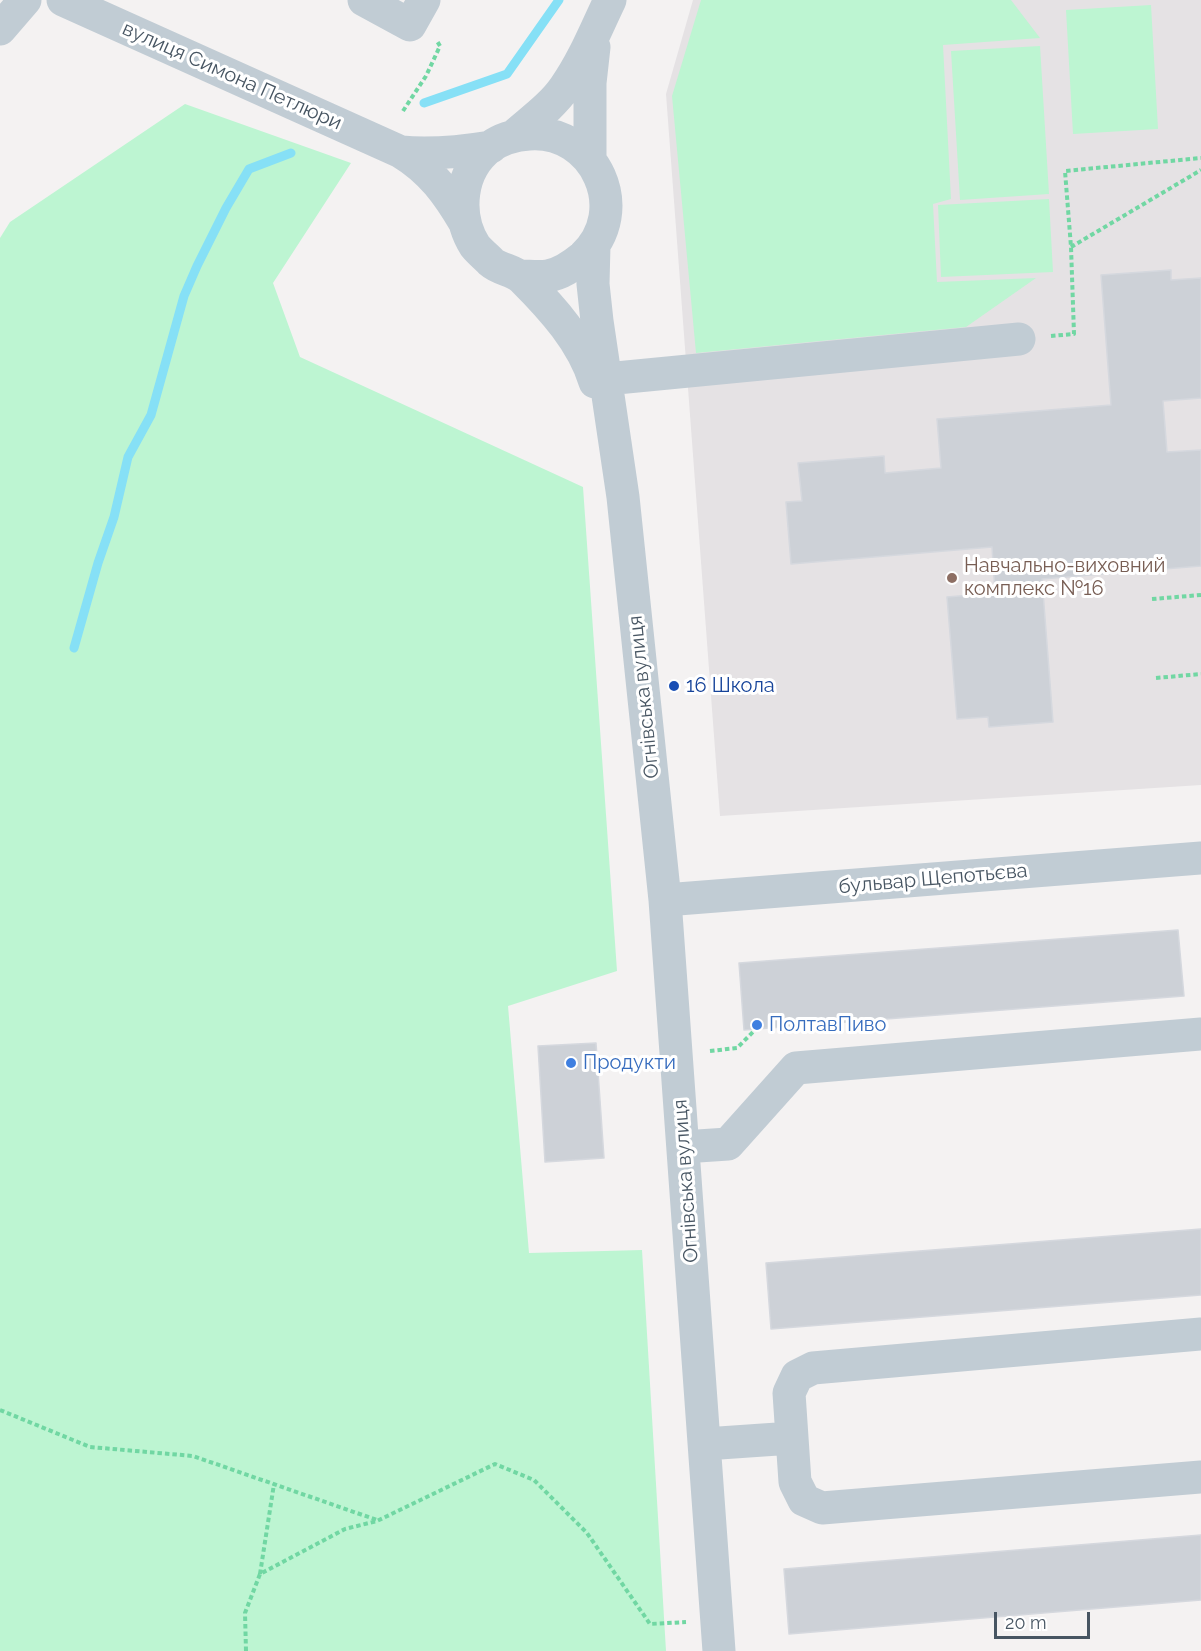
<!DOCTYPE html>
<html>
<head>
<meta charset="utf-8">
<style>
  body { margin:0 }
  #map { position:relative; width:1201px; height:1651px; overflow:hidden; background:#f4f2f2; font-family:Raleway,sans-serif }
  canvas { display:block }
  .scale { position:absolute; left:994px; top:1612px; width:96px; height:27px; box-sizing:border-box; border:3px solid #475562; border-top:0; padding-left:8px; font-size:18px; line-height:21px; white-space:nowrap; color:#475562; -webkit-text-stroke:4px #fff; paint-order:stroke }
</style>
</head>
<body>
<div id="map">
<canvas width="1201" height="1651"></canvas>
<div class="scale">20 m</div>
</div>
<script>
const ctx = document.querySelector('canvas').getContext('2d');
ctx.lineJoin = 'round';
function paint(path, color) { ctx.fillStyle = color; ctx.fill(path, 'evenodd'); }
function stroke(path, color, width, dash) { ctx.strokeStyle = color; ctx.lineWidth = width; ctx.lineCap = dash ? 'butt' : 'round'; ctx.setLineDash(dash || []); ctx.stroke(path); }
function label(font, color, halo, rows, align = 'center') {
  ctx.font = font + ' Raleway,sans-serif'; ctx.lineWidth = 6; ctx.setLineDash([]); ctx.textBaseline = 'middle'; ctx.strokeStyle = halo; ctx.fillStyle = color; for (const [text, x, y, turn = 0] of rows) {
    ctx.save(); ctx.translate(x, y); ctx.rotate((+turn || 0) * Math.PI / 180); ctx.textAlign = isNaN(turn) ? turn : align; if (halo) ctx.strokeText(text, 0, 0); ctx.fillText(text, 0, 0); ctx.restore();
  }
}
const education = new Path2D(`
  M 693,0 L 1201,0 L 1201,785 L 720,816 L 666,94 Z`);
const green = new Path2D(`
  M 701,0 L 1011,0 L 1040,38 L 943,45 L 951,199 L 933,204 L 937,282 L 1036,278 L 966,327 L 696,353 L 672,96 Z
  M 1151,5 L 1158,129 L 1073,134 L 1066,10 Z
  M 1040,46 L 1049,194 L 960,200 L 951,51 Z
  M 185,104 L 351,163 L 273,283 L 300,357 L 583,487 L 617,971 L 508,1006 L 529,1253 L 642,1250 L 666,1651 L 0,1651 L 0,238 L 10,222 Z
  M 1049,199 L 1053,272 L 941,277 L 938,205 Z`);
const stream = new Path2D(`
  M 424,103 L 507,74 L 559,0
  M 74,648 L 98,563 L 114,517 L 128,457 L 151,415 L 184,296 L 197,266 L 226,208 L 249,169 L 291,153`);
const building = new Path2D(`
  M 1171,270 L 1171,280 L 1201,278 L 1201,398 L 1163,401 L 1167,452 L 1201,450 L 1201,566 L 1042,579 L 1053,722 L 989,727 L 988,717 L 957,719 L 947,597 L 995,593 L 992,547 L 791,564 L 786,502 L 802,501 L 798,463 L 884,456 L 885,473 L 941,468 L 937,419 L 1111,405 L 1101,275 Z
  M 1178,930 L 1184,996 L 744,1030 L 739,963 Z
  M 596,1043 L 604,1158 L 545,1162 L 538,1046 Z
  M 1201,1229 L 1201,1295 L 771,1329 L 766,1263 Z
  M 1201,1535 L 1201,1600 L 789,1634 L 784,1569 Z`);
const path = new Path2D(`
  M 403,111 L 426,76 L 440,46 L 437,41
  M 1071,247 L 1201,170
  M 1051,336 L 1074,334 L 1071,247 L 1065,171 L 1201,158
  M 1152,599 L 1201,595
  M 1156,678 L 1201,674
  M 710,1051 L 737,1048 L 757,1028
  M 0,1410 L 90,1447 L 193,1456 L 377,1520
  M 260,1574 L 274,1484
  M 246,1651 L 245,1613 L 260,1574 L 345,1529 L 377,1521 L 495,1464 L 534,1480 L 587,1533 L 650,1624 L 686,1622`);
const minor = new Path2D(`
  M 63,0 L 401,152 C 431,170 448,194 465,223
  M 364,0 L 410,25 L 424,0
  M 0,29 L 25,0
  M 515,135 C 532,120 552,106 565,87 C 584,60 596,29 610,0
  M 401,152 C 432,155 460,152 491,147
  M 590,159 L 590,83 L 594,47
  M 594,245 L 593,284 L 597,321 L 623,497 L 665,900 L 719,1651
  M 520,276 C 529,276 539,277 547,276 C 561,274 572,266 583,257 C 633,211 595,129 529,134 C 515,135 501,139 490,147 C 460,170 455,214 475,246 C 479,251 486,257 491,262 C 500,270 514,270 523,279 C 552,308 583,342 595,382
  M 606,379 L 1019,339
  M 665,900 L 1201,858
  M 683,1147 L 728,1144 L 796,1068 L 1201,1034
  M 1201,1334 L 813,1368 L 797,1376 L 789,1393 L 795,1482 L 804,1500 L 822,1508 L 1201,1477
  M 705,1444 L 792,1438`);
const markers = [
  [952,578,6,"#8d6e63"],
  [674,686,6,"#1a4fb4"],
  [757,1025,6,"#3f7fe0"],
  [571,1063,6,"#3f7fe0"]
];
const streetNames = [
  ["вулиця Симона Петлюри",232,76,24],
  ["Огнівська вулиця",644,697,-96],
  ["бульвар Щепотьєва",933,879,-5],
  ["Огнівська вулиця",686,1181,-94]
];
const educationNames = [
  ["Навчально-виховний",964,566],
  ["комплекс №16",964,589]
];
const transitNames = [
  ["16 Школа",686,686]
];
const shopNames = [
  ["ПолтавПиво",769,1025],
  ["Продукти",583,1063]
];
paint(education, '#e5e2e4');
paint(green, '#bdf5d2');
stroke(stream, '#86e0f6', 9);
paint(building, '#cdd1d7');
stroke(building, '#d5d8de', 1.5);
stroke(path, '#71d7a3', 4, [4.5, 3]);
stroke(minor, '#c1ccd4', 33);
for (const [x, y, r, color] of markers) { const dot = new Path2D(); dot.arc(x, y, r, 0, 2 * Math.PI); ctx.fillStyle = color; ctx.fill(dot); stroke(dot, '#fff', 2); }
label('20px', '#475562', '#fff', streetNames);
label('20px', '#785e54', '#fff', educationNames, 'left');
label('20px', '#164399', '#fff', transitNames, 'left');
label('20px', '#366cbe', '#fff', shopNames, 'left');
</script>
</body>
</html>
